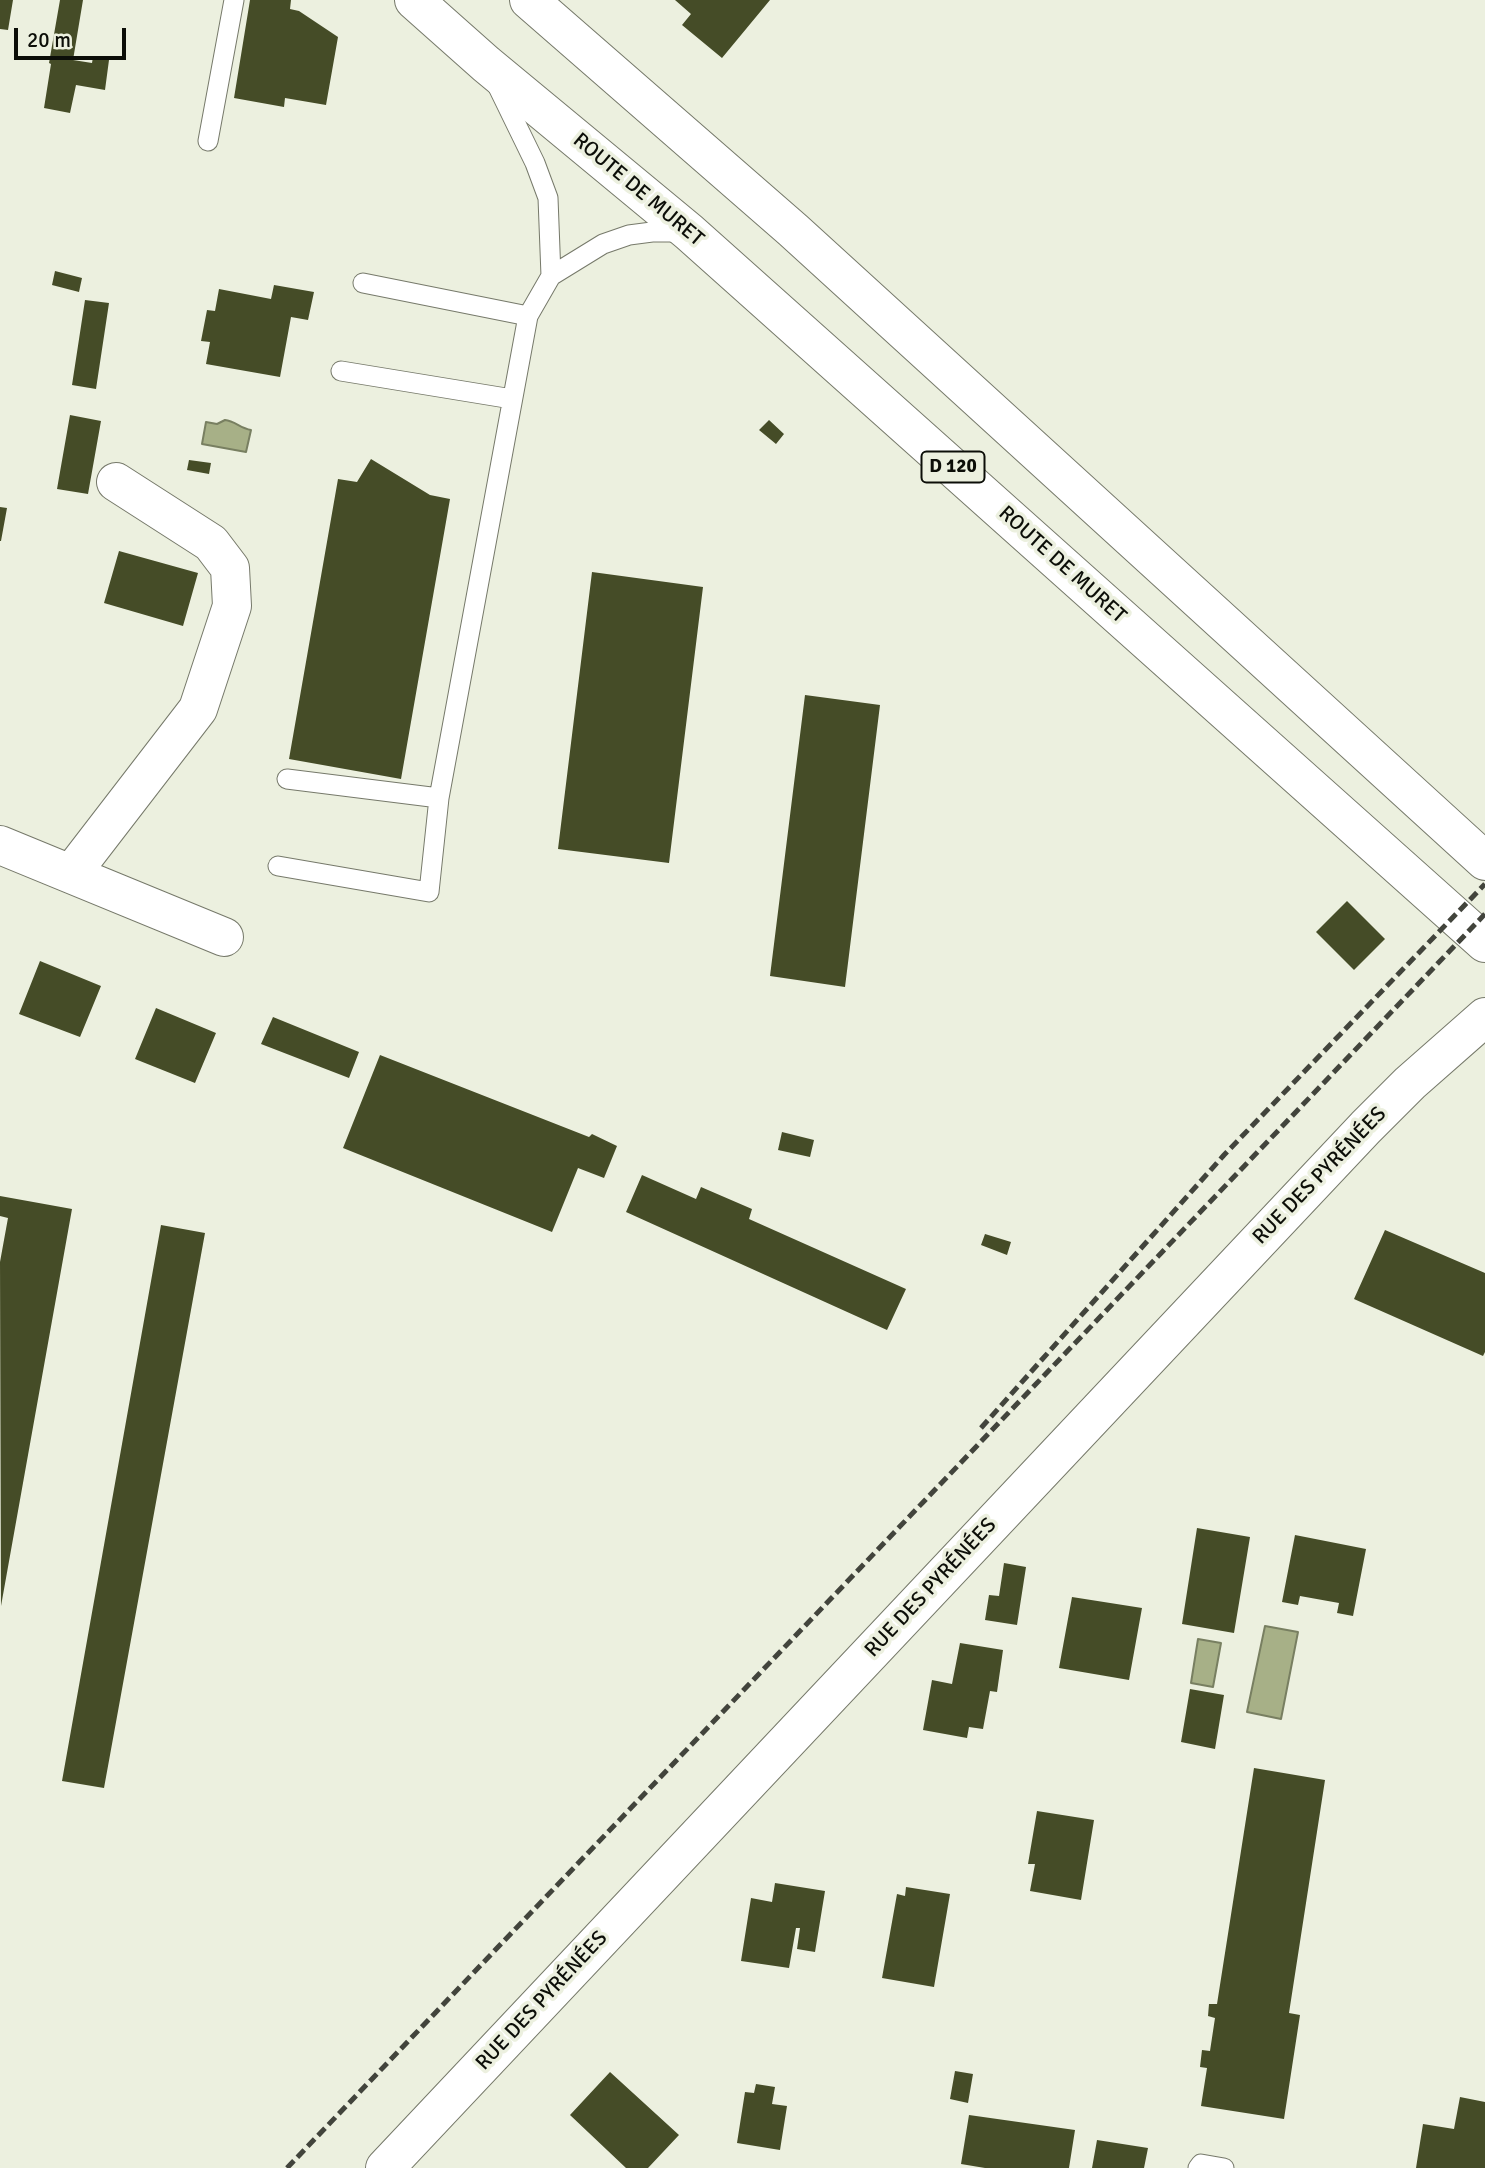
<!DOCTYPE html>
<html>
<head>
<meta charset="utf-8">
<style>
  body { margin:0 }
  #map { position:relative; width:1485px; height:2168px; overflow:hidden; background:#ecf0df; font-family:Signika,sans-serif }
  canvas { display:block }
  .scale { position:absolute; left:14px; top:28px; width:112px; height:32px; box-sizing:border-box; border:4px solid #0c0e08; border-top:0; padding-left:9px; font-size:21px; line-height:24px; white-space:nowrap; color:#0c0e08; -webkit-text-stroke:5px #ecf0df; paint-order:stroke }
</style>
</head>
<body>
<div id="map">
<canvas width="1485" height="2168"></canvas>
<div class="scale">20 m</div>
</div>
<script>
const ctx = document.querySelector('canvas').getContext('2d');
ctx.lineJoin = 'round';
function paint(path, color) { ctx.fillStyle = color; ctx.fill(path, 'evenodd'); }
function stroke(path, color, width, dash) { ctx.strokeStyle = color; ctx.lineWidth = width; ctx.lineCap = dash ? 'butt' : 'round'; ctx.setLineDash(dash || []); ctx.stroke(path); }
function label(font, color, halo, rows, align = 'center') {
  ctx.font = font + ' Signika,sans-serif'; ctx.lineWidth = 7; ctx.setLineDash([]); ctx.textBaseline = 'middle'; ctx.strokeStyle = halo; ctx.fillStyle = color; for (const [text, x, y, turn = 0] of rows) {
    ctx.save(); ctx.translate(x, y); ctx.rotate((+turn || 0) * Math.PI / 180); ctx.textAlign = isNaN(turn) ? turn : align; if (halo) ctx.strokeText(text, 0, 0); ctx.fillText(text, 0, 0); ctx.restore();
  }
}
const water = new Path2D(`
  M 225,420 C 235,421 240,428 251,430 L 246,452 L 202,444 L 206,422 L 217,424 Z
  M 1265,1626 L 1298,1632 L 1281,1719 L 1247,1712 Z
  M 1198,1639 L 1221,1643 L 1213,1687 L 1191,1683 Z`);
const building = new Path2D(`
  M 0,0 L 13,0 L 8,30 L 0,29 Z
  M 60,0 L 83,0 L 73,60 L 92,63 L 93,57 L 109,60 L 105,90 L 76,85 L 70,113 L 44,108 L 51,64 L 49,63 Z
  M 250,0 L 291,0 L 290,9 L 299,11 L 338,37 L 326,105 L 285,98 L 284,107 L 234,98 Z
  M 675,0 L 770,0 L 722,58 L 682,25 L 691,14 Z
  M 55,271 L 82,278 L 79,292 L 52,285 Z
  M 274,285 L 314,292 L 308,320 L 291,317 L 280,377 L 206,364 L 210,342 L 201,341 L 207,310 L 215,311 L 219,289 L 271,299 Z
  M 85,300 L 109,303 L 96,389 L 72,385 Z
  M 70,415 L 101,421 L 88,494 L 57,489 Z
  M 769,420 L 784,434 L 776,444 L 759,430 Z
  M 371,459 L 430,495 L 450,499 L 401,779 L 289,759 L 338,479 L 357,482 Z
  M 189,460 L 211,463 L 209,474 L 187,470 Z
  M 0,507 L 7,508 L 1,541 L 0,541 Z
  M 119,551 L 198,573 L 183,626 L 104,603 Z
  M 592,572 L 703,587 L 669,863 L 558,849 Z
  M 805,695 L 880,705 L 845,987 L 770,976 Z
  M 1347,901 L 1385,939 L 1354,970 L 1316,932 Z
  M 40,961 L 101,986 L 80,1037 L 19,1014 Z
  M 156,1008 L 216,1033 L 195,1083 L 135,1059 Z
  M 273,1017 L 359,1052 L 349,1078 L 261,1044 Z
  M 380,1055 L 589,1137 L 592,1134 L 617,1146 L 604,1178 L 578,1168 L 552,1232 L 343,1148 Z
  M 782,1132 L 814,1140 L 810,1157 L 778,1150 Z
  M 642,1175 L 696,1199 L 701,1187 L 752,1209 L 749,1219 L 906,1289 L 887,1330 L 626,1212 Z
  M 0,1196 L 72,1209 L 1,1606 L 0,1262 L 8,1218 L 0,1216 Z
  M 161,1225 L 205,1233 L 104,1788 L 62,1781 Z
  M 1385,1230 L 1485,1273 L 1485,1352 L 1483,1356 L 1354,1299 Z
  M 985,1234 L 1011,1242 L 1007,1255 L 981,1245 Z
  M 1197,1528 L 1250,1537 L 1234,1633 L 1182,1624 Z
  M 1295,1535 L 1366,1549 L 1353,1616 L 1337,1613 L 1339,1603 L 1300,1596 L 1298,1605 L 1282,1602 Z
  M 1004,1563 L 1026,1567 L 1017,1625 L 985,1620 L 989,1595 L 999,1596 Z
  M 1072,1597 L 1142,1608 L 1129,1680 L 1059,1668 Z
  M 960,1643 L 1003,1650 L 997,1692 L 990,1691 L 983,1729 L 969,1727 L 967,1738 L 923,1730 L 932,1680 L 952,1684 Z
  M 1190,1689 L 1224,1695 L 1215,1749 L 1181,1742 Z
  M 1254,1768 L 1325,1780 L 1289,2013 L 1300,2015 L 1284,2119 L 1201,2106 L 1207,2068 L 1200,2067 L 1202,2050 L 1210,2051 L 1215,2018 L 1208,2016 L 1209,2004 L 1217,2004 Z
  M 1037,1811 L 1094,1820 L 1081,1900 L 1030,1891 L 1035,1864 L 1028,1864 Z
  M 775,1883 L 825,1891 L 815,1952 L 797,1949 L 800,1928 L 796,1928 L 789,1968 L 741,1961 L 751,1898 L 772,1902 Z
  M 906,1887 L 950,1894 L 934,1987 L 882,1978 L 897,1894 L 905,1896 Z
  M 955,2071 L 973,2074 L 968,2103 L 950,2099 Z
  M 610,2072 L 679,2135 L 648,2168 L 626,2168 L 570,2115 Z
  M 756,2084 L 775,2087 L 772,2104 L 787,2106 L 780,2150 L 737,2143 L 745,2092 L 754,2093 Z
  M 1460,2097 L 1485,2102 L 1485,2168 L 1416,2168 L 1423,2124 L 1454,2129 Z
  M 969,2115 L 1075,2130 L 1069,2168 L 985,2168 L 961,2164 Z
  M 1097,2140 L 1148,2148 L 1144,2168 L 1092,2168 Z`);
const service = new Path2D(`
  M 497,85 L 535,163 L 548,198 L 551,276
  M 208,141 L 234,0
  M 363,283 L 528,316
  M 341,371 L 512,399
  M 287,779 L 439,798
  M 278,866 L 429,892 L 439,798 L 528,316 L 551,276 L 603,244 L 629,235 L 652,232 L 685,232
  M 1198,2168 L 1201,2164 L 1224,2168`);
const minor = new Path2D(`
  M 0,845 L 224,937
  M 71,874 L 198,709 L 232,606 L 230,568 L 211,543 L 116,482
  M 385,2168 L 1366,1127 L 1410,1083 L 1485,1017`);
const primary = new Path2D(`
  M 414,0 L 486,64 L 689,232 L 1485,943
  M 529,0 L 793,230 L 1485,861`);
const rail = new Path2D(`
  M 981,1428 L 1224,1155 L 1485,884
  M 287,2168 L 1485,914`);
const shields = [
  [953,467,63]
];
const shieldNames = [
  ["D 120",953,467]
];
const streetNames = [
  ["ROUTE DE MURET",638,190,40],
  ["ROUTE DE MURET",1062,565,42],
  ["RUE DES PYRÉNÉES",1320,1176,-46],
  ["RUE DES PYRÉNÉES",931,1588,-47],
  ["RUE DES PYRÉNÉES",542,2001,-47]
];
paint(water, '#a7b087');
stroke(water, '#787f61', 2);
paint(building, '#454c27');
stroke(service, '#76796a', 21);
stroke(minor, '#76796a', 40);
stroke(primary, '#76796a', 40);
stroke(service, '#fff', 19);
stroke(minor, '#fff', 38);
stroke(primary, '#fff', 38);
stroke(rail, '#42443c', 5, [10, 5]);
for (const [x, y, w] of shields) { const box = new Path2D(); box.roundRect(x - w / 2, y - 15.5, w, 31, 5); ctx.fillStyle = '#ecf0df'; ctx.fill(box); stroke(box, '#0c0e08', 2); }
label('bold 19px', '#0c0e08', null, shieldNames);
label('21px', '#0c0e08', '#ecf0df', streetNames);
</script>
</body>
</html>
